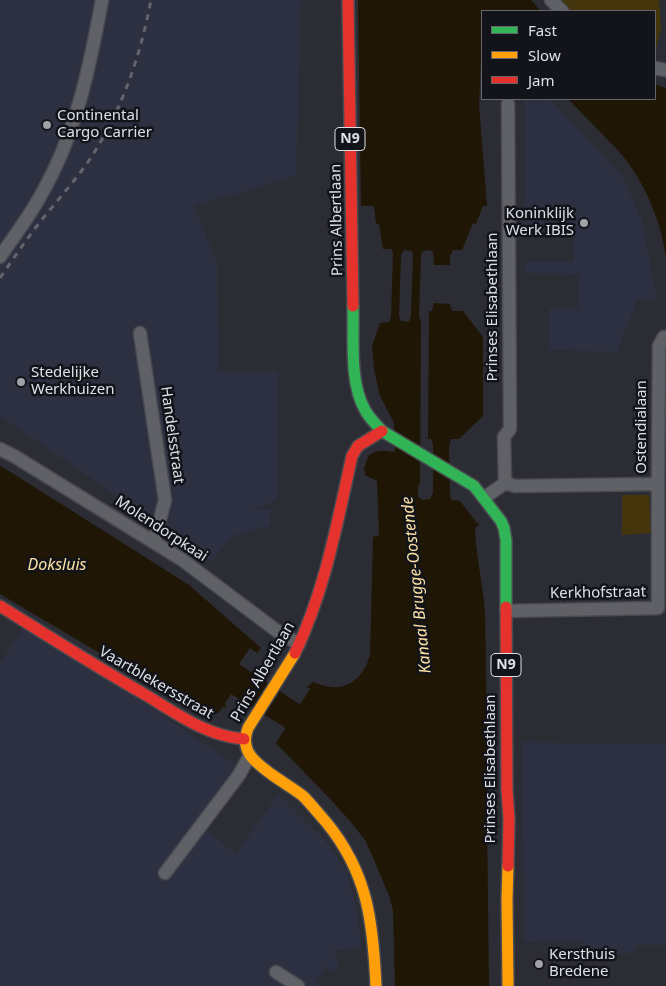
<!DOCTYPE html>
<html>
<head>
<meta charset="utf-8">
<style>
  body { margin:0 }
  #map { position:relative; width:666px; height:986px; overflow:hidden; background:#2c2d34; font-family:"Noto Sans",sans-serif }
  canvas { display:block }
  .legend { position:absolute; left:481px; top:10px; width:175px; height:90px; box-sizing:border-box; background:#131419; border:1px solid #64666c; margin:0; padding:6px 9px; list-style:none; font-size:15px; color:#dee0e8 }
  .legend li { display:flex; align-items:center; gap:10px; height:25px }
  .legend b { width:25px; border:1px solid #64666c }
</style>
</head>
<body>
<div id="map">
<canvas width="666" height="986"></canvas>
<ul class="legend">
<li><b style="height:6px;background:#30b455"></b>Fast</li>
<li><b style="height:6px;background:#ff9f0a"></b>Slow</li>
<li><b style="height:6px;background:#e5322d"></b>Jam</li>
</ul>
</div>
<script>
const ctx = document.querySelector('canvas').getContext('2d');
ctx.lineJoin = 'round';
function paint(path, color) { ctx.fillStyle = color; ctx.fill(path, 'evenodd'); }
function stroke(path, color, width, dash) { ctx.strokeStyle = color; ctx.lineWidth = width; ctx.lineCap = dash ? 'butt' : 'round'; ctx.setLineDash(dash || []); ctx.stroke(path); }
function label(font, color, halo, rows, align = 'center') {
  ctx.font = font + ' "Noto Sans",sans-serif'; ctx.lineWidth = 5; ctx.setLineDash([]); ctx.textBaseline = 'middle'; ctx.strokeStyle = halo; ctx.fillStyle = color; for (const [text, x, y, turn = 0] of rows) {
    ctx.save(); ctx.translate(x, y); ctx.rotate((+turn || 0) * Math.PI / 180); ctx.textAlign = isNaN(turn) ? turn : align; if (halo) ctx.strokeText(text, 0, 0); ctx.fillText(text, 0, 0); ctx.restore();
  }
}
const built = new Path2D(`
  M 0,0 L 301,0 L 296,176 L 194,206 L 217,263 L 218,372 L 278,372 L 277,499 L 253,511 L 271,509 L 270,526 L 232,536 L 212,561 L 0,416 Z
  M 546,99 L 550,99 L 622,176 L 642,221 L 657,300 L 637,300 L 617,352 L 550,350 L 549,347 L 549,308 L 578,309 L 579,274 L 525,273 L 525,262 L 574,262 L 574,238 L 569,237 L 569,226 L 525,226 L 525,101 L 543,101 Z
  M 23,629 L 138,699 L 247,772 L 206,829 L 236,854 L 278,794 L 324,840 L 335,853 L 347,873 L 356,907 L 362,947 L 335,951 L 339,971 L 332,970 L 325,967 L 315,984 L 317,986 L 0,986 L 0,662 Z
  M 522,742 L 601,744 L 666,744 L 666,945 L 637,945 L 633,953 L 583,955 L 582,941 L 524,942 Z`);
const green = new Path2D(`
  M 556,0 L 659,0 L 661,27 L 655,54 L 655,11 L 567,11 Z
  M 622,495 L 649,495 L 651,533 L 622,535 Z`);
const water = new Path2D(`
  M 358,0 L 531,0 L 541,11 L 482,11 L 482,50 L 481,59 L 479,105 L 487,206 L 483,206 L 476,224 L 473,223 L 462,250 L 453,250 L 450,256 L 450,265 L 434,265 L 433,252 L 430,250 L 423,251 L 421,255 L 419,315 L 421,322 L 420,484 L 418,486 L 418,497 L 423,500 L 430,499 L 433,493 L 433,445 L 431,439 L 428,439 L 429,311 L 432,311 L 434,303 L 450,304 L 452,311 L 463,311 L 483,337 L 483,416 L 459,439 L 451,439 L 449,446 L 450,494 L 451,500 L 460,501 L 477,523 L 480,524 L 475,528 C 476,557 483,584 485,613 L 488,773 L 487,818 L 489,986 L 395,986 L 393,911 L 390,898 L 372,855 L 365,840 L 350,821 L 331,800 L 276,743 L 285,729 L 284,727 L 231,694 L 225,703 L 226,705 L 225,708 L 223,707 L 218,713 L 211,714 L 135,674 L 0,594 L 0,466 L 9,471 L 189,585 L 261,648 L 257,653 L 250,648 L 239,664 L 299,704 L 301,703 L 310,689 L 307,687 L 313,682 C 319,684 326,687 332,687 C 351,689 365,674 369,657 L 370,657 L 373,537 L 379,535 L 377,481 L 365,475 L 364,468 L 369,455 C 379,449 384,451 395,452 L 394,423 L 380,396 L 374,369 L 372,346 L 380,323 L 389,322 L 391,317 L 393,253 L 391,249 L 383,249 L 379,224 L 376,224 L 374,206 L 361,206 ZM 404,250 L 412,251 L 413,254 L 411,315 L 409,322 L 401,321 L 399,316 L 401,255 Z
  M 655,84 L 666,88 L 666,257 C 661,224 649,192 629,164 C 623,155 614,146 606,138 C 593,125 581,112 568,99 L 655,99 Z`);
const street = new Path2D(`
  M 551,0 L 562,11
  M 655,68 L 666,70
  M 0,257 C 14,236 30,216 42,193 C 76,134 90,66 102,0
  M 140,333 L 165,500 L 154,542
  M 0,449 L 14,456 L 181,559 L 277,631 L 299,644
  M 505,483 L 515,486 L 658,484 L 659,346 L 664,337
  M 484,498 L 505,483 L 504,437 L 510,429 L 508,104
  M 506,611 L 658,608 L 658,484
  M 165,873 L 239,775 L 250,755
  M 276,972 L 298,986`);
const fast = new Path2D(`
  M 353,306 C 354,338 349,382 365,410 C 369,418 376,424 382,431 L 474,486 L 501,521 L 504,528 L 506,540 L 506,607`);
const slow = new Path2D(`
  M 295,653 L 248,728 C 239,751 255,762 271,774 C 282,782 293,788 303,796 C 311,804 318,813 326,822 C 368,873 373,922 376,986
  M 508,866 L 507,899 L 508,986`);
const jam = new Path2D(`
  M 348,0 L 353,306
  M 0,606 C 48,636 95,666 144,694 C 176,713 206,736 244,739
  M 506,607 L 507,790 L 509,819 L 508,866
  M 295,653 C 325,591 337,523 352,456 L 358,446 L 382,431`);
const rail = new Path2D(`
  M 0,278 C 13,259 26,240 40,222 C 56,202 73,183 88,162 C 121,113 140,58 151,0`);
const markers = [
  [47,125,5,"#a0a1a9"],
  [584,223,5,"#a0a1a9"],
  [21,382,5,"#a0a1a9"],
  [539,964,5,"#a0a1a9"]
];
const shields = [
  [350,139,30],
  [506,665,30]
];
const shieldNames = [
  ["N9",350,139],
  ["N9",506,665]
];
const poiNames = [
  ["Continental",57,116],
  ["Cargo Carrier",57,133],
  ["Koninklijk",574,214,"right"],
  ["Werk IBIS",574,231,"right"],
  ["Stedelijke",31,373],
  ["Werkhuizen",31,390],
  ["Kersthuis",549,955],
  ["Bredene",549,972]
];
const streetNames = [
  ["Prins Albertlaan",337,220,-91],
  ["Prinses Elisabethlaan",493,307,-90],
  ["Ostendialaan",642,427,-90],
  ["Handelsstraat",172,435,82],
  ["Molendorpkaai",161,529,33],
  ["Kerkhofstraat",598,593,-1],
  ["Prins Albertlaan",263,672,-60],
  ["Vaartblekersstraat",156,683,30],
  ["Prinses Elisabethlaan",491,769,-90]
];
const waterNames = [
  ["Doksluis",57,565],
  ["Kanaal Brugge-Oostende",417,585,-96]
];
paint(built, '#2c3041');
paint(green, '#44350c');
paint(water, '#1f1605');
stroke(street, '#4a4a51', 15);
stroke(fast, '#4a4a51', 14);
stroke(slow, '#4a4a51', 14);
stroke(jam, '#4a4a51', 14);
stroke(street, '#606166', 12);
stroke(fast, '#30b455', 11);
stroke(slow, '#ff9f0a', 11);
stroke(jam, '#e5322d', 11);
stroke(rail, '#64656b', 3, [6, 6]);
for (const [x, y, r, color] of markers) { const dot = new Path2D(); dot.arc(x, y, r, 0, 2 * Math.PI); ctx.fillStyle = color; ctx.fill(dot); stroke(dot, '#131419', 2); }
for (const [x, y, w] of shields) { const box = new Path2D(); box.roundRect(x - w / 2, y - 11.5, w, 23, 4); ctx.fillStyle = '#131419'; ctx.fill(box); stroke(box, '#dee0e8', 1); }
label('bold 14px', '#dee0e8', null, shieldNames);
label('15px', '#dee0e8', '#131419', poiNames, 'left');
label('15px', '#dee0e8', '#131419', streetNames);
label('italic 16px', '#fce1a5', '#131419', waterNames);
</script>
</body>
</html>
